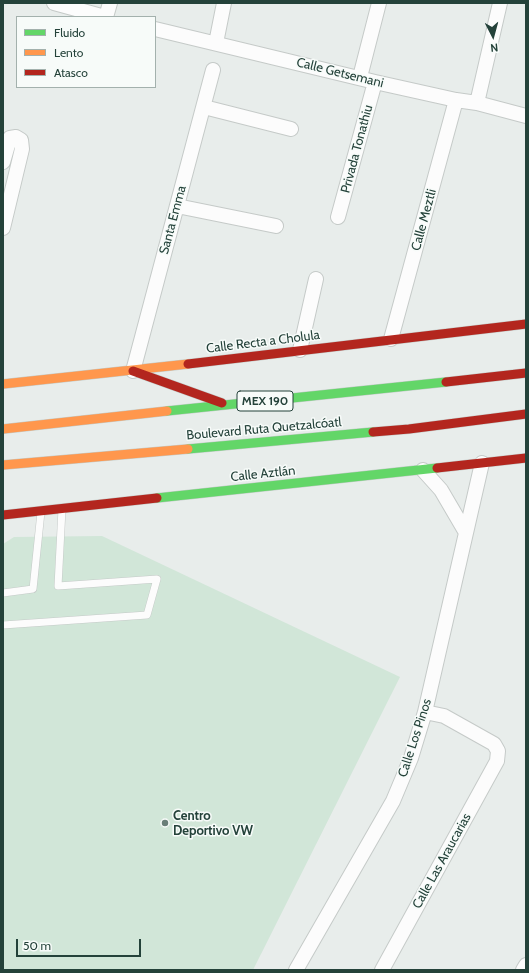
<!DOCTYPE html>
<html>
<head>
<meta charset="utf-8">
<style>
  body { margin:0 }
  #map { position:relative; width:529px; height:973px; overflow:hidden; background:#e8edeb; font-family:Cabin,sans-serif }
  canvas { display:block }
  .frame { position:absolute; inset:0; border:4px solid #24423a; pointer-events:none }
  .legend { position:absolute; left:16px; top:16px; width:140px; height:72px; box-sizing:border-box; background:#f7fbf9; border:1px solid #a3b1ad; margin:0; padding:5px 7px; list-style:none; font-size:12px; color:#24423a }
  .legend li { display:flex; align-items:center; gap:8px; height:20px }
  .legend b { width:20px; border:1px solid #a3b1ad }
  .north { position:absolute; left:473px; top:16px; width:40px; height:40px; -webkit-text-stroke:3px #f7fbf9; paint-order:stroke; rotate:174deg; font-size:11px; font-weight:700; line-height:16px; text-align:center; color:#24423a }
  .north::after { content:''; display:block; margin:auto; width:14px; height:18px; background:#24423a; clip-path:polygon(50% 0,100% 100%,50% 72%,0 100%) }
  .scale { position:absolute; left:16px; top:939px; width:125px; height:18px; box-sizing:border-box; border:2px solid #24423a; border-top:0; padding-left:5px; font-size:12px; line-height:14px; white-space:nowrap; color:#24423a; -webkit-text-stroke:3px #f7fbf9; paint-order:stroke }
</style>
</head>
<body>
<div id="map">
<canvas width="529" height="973"></canvas>
<div class="frame"></div>
<ul class="legend">
<li><b style="height:5px;background:#63d668"></b>Fluido</li>
<li><b style="height:5px;background:#ff974d"></b>Lento</li>
<li><b style="height:5px;background:#b3261e"></b>Atasco</li>
</ul>
<div class="north">N</div>
<div class="scale">50 m</div>
</div>
<script>
const ctx = document.querySelector('canvas').getContext('2d');
ctx.lineJoin = 'round';
function paint(path, color) { ctx.fillStyle = color; ctx.fill(path, 'evenodd'); }
function stroke(path, color, width, dash) { ctx.strokeStyle = color; ctx.lineWidth = width; ctx.lineCap = dash ? 'butt' : 'round'; ctx.setLineDash(dash || []); ctx.stroke(path); }
function label(font, color, halo, rows, align = 'center') {
  ctx.font = font + ' Cabin,sans-serif'; ctx.lineWidth = 3; ctx.setLineDash([]); ctx.textBaseline = 'middle'; ctx.strokeStyle = halo; ctx.fillStyle = color; for (const [text, x, y, turn = 0] of rows) {
    ctx.save(); ctx.translate(x, y); ctx.rotate((+turn || 0) * Math.PI / 180); ctx.textAlign = isNaN(turn) ? turn : align; if (halo) ctx.strokeText(text, 0, 0); ctx.fillText(text, 0, 0); ctx.restore();
  }
}
const green = new Path2D(`
  M 102,536 L 400,677 L 253,970 L 3,970 L 3,544 L 14,537 Z`);
const lane = new Path2D(`
  M 3,593 L 33,589 L 41,512
  M 3,625 L 147,615 L 157,579 L 58,586 L 62,509`);
const street = new Path2D(`
  M 54,3 L 105,17
  M 106,17 L 110,3
  M 155,29 L 375,82 L 456,100 L 477,103 L 526,116
  M 216,43 L 224,3
  M 360,77 L 379,3
  M 477,103 L 500,3
  M 204,107 L 291,129
  M 3,162 L 10,138 L 16,137 L 21,140 L 22,149 L 3,228
  M 177,206 L 276,226
  M 338,217 L 375,82
  M 391,339 L 456,100
  M 300,350 L 316,279
  M 133,371 L 213,70
  M 423,470 L 441,490 L 465,531
  M 296,970 L 393,801 L 411,758 L 425,712 L 482,463
  M 382,970 L 497,761 L 498,751 L 494,744 L 444,716 L 425,712
  M 523,970 L 526,965`);
const fast = new Path2D(`
  M 167,411 L 446,382
  M 188,449 L 373,432
  M 157,498 L 437,468`);
const slow = new Path2D(`
  M 3,384 L 188,364
  M 3,429 L 167,411
  M 3,465 L 188,449`);
const jam = new Path2D(`
  M 188,364 L 526,324
  M 133,371 L 222,403
  M 446,382 L 526,373
  M 373,432 L 409,429 L 526,414
  M 437,468 L 526,458
  M 3,515 L 157,498`);
const markers = [
  [165,823,4,"#697e78"]
];
const shields = [
  [265,401,56]
];
const shieldNames = [
  ["MEX 190",265,401]
];
const streetNames = [
  ["Calle Getsemani",340,73,14],
  ["Privada Tonathiu",357,149,-75],
  ["Santa Emma",173,220,-75],
  ["Calle Meztli",424,220,-75],
  ["Calle Recta a Cholula",263,342,-7],
  ["Boulevard Ruta Quetzalcóatl",264,429,-5],
  ["Calle Aztlán",263,474,-6],
  ["Calle Los Pinos",415,738,-72],
  ["Calle Las Araucarias",442,861,-61]
];
const poiNames = [
  ["Centro",173,816],
  ["Deportivo VW",173,831]
];
paint(green, '#d1e6d8');
stroke(lane, '#c5cac8', 8);
stroke(street, '#c5cac8', 16);
stroke(fast, '#c3cbc8', 10);
stroke(slow, '#c3cbc8', 10);
stroke(jam, '#c3cbc8', 10);
stroke(lane, '#fcfcfc', 7);
stroke(street, '#fcfcfc', 14);
stroke(fast, '#63d668', 9);
stroke(slow, '#ff974d', 9);
stroke(jam, '#b3261e', 9);
for (const [x, y, r, color] of markers) { const dot = new Path2D(); dot.arc(x, y, r, 0, 2 * Math.PI); ctx.fillStyle = color; ctx.fill(dot); stroke(dot, '#f7fbf9', 1.5); }
for (const [x, y, w] of shields) { const box = new Path2D(); box.roundRect(x - w / 2, y - 10, w, 20, 3); ctx.fillStyle = '#f7fbf9'; ctx.fill(box); stroke(box, '#24423a', 1); }
label('bold 12px', '#24423a', null, shieldNames);
label('13px', '#24423a', '#f7fbf9', streetNames);
label('bold 13px', '#24423a', '#f7fbf9', poiNames, 'left');
</script>
</body>
</html>
